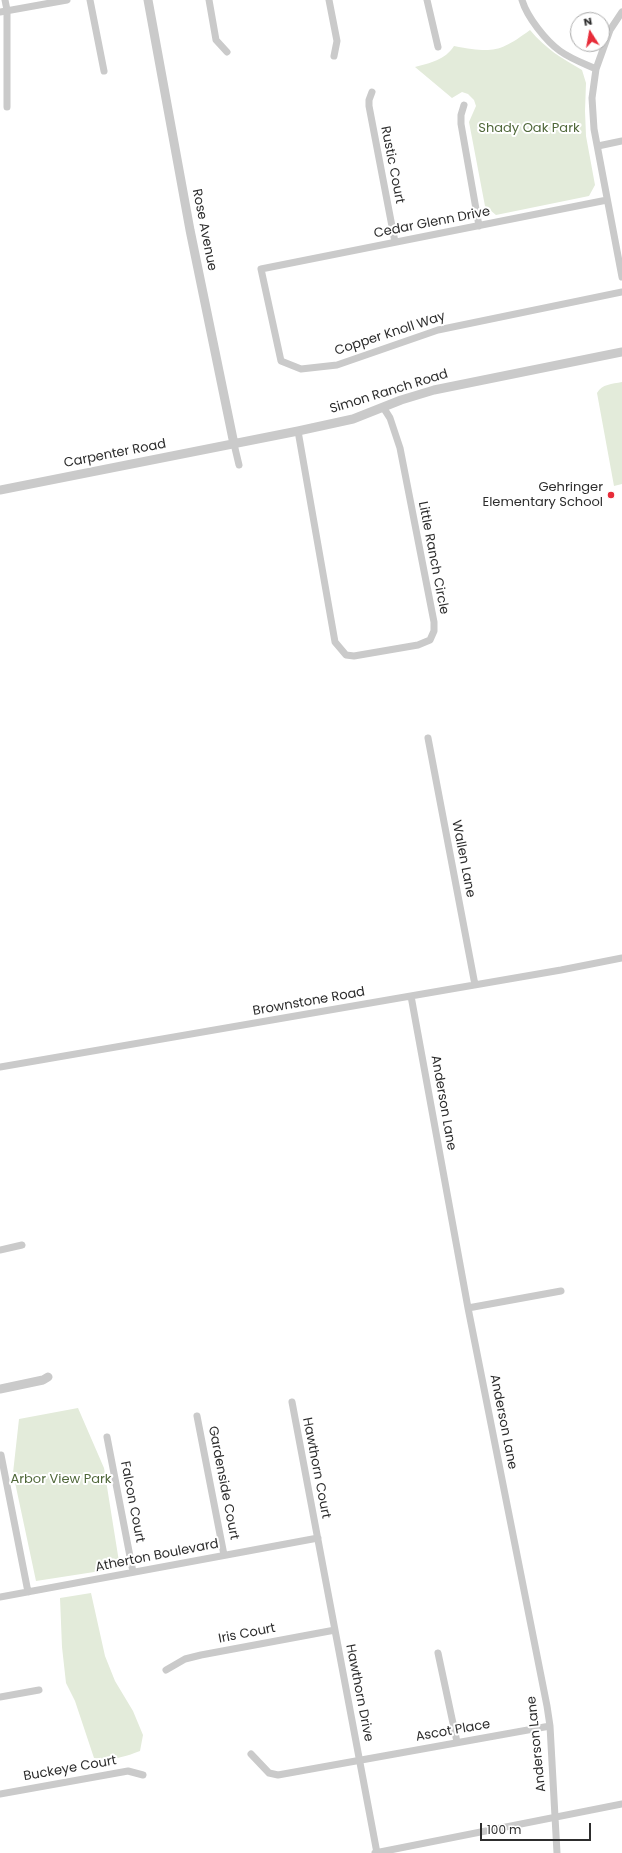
<!DOCTYPE html>
<html>
<head>
<meta charset="utf-8">
<style>
  body { margin:0 }
  #map { position:relative; width:622px; height:1853px; overflow:hidden; background:#fff; font-family:Poppins,sans-serif }
  canvas { display:block }
  .north { position:absolute; left:570px; top:12px; width:40px; height:40px; box-sizing:border-box; background:#fff; border:1px solid #ababab; border-radius:50%; rotate:349deg; font-size:11px; font-weight:700; line-height:16px; text-align:center; color:#2d2d2d }
  .north::after { content:''; display:block; margin:auto; width:14px; height:18px; background:#e72c39; clip-path:polygon(50% 0,100% 100%,50% 72%,0 100%) }
  .scale { position:absolute; left:480px; top:1823px; width:111px; height:18px; box-sizing:border-box; border:2px solid #2d2d2d; border-top:0; padding-left:5px; font-size:12px; line-height:14px; white-space:nowrap; color:#2d2d2d; -webkit-text-stroke:3px #fff; paint-order:stroke }
</style>
</head>
<body>
<div id="map">
<canvas width="622" height="1853"></canvas>
<div class="north">N</div>
<div class="scale">100 m</div>
</div>
<script>
const ctx = document.querySelector('canvas').getContext('2d');
ctx.lineJoin = 'round';
function paint(path, color) { ctx.fillStyle = color; ctx.fill(path, 'evenodd'); }
function stroke(path, color, width, dash) { ctx.strokeStyle = color; ctx.lineWidth = width; ctx.lineCap = dash ? 'butt' : 'round'; ctx.setLineDash(dash || []); ctx.stroke(path); }
function label(font, color, halo, rows, align = 'center') {
  ctx.font = font + ' Poppins,sans-serif'; ctx.lineWidth = 4; ctx.setLineDash([]); ctx.textBaseline = 'middle'; ctx.strokeStyle = halo; ctx.fillStyle = color; for (const [text, x, y, turn = 0] of rows) {
    ctx.save(); ctx.translate(x, y); ctx.rotate((+turn || 0) * Math.PI / 180); ctx.textAlign = isNaN(turn) ? turn : align; if (halo) ctx.strokeText(text, 0, 0); ctx.fillText(text, 0, 0); ctx.restore();
  }
}
const green = new Path2D(`
  M 530,30 C 546,49 561,58 582,70 L 586,83 L 585,111 L 586,136 L 595,185 L 589,196 L 496,215 L 485,206 L 469,122 L 476,106 L 474,100 L 468,94 L 462,92 L 452,98 L 415,67 C 430,63 445,60 454,46 C 492,53 499,53 530,30 Z
  M 622,382 L 622,484 L 614,486 L 597,393 C 602,384 612,384 622,382 Z
  M 78,1408 L 104,1468 L 120,1568 L 36,1581 L 13,1473 L 19,1419 Z
  M 91,1593 L 105,1656 L 115,1681 L 133,1711 L 143,1735 L 140,1751 C 122,1758 113,1760 94,1758 L 75,1701 L 66,1683 L 62,1647 L 60,1598 Z`);
const minor = new Path2D(`
  M 5,0 L 7,10 L 7,107
  M 90,0 L 104,71
  M 209,0 L 216,40 L 227,52
  M 329,0 L 337,41 L 334,56
  M 427,0 L 438,47
  M 522,0 C 527,17 546,41 560,51 C 571,59 585,64 596,69
  M 0,12 L 67,0
  M 622,12 L 610,30 L 596,69 L 592,98 L 594,129 L 622,277
  M 372,92 L 369,100 L 369,106 L 395,242
  M 464,105 L 461,115 L 461,124 L 479,226
  M 598,146 L 622,141
  M 607,200 L 261,269 L 281,361 L 301,369 L 337,365 L 438,330 L 622,292
  M 298,431 L 335,642 L 346,655 L 354,656 L 418,645 L 430,640 L 434,631 L 434,622 L 400,448 L 390,418 L 383,407
  M 234,444 L 239,465
  M 428,738 L 475,985
  M 411,996 L 468,1308 L 547,1706 L 550,1726 L 557,1853
  M 0,1067 L 561,970 L 622,958
  M 0,1250 L 22,1245
  M 468,1308 L 561,1291
  M 292,1402 L 377,1853
  M 197,1416 L 224,1555
  M 107,1437 L 133,1572
  M 1,1455 L 28,1592
  M 0,1597 L 318,1538
  M 438,1653 L 457,1742
  M 166,1670 L 185,1659 L 201,1655 L 335,1630
  M 0,1697 L 39,1690
  M 251,1754 L 269,1773 L 278,1775 L 550,1726
  M 0,1794 L 128,1771 L 143,1775
  M 375,1853 L 622,1804`);
const tertiary = new Path2D(`
  M 148,0 L 190,230 L 234,444
  M 0,490 L 298,431 L 353,419 L 401,400 L 434,390 L 622,352
  M 0,1389 L 43,1380 L 48,1377`);
const markers = [
  [611,495,4,"#e72c39"]
];
const parkNames = [
  ["Shady Oak Park",529,129],
  ["Arbor View Park",61,1480]
];
const streetNames = [
  ["Rustic Court",392,165,79],
  ["Cedar Glenn Drive",432,223,-11],
  ["Rose Avenue",204,230,79],
  ["Copper Knoll Way",390,334,-18],
  ["Simon Ranch Road",389,392,-17],
  ["Carpenter Road",115,454,-11],
  ["Little Ranch Circle",433,558,79],
  ["Wallen Lane",463,859,79],
  ["Brownstone Road",309,1002,-10],
  ["Anderson Lane",443,1103,80],
  ["Anderson Lane",503,1422,79],
  ["Hawthorn Court",316,1468,79],
  ["Gardenside Court",223,1483,79],
  ["Falcon Court",132,1502,79],
  ["Atherton Boulevard",157,1556,-11],
  ["Iris Court",247,1634,-11],
  ["Hawthorn Drive",359,1693,79],
  ["Ascot Place",453,1731,-10],
  ["Anderson Lane",537,1744,-96],
  ["Buckeye Court",70,1769,-10]
];
const poiNames = [
  ["Gehringer",603,488],
  ["Elementary School",603,503]
];
paint(green, '#e3ebda');
stroke(minor, '#cacaca', 7);
stroke(tertiary, '#cacaca', 9);
for (const [x, y, r, color] of markers) { const dot = new Path2D(); dot.arc(x, y, r, 0, 2 * Math.PI); ctx.fillStyle = color; ctx.fill(dot); stroke(dot, '#fff', 1.5); }
label('13px', '#50683a', '#fff', parkNames);
label('13px', '#2d2d2d', '#fff', streetNames);
label('13px', '#2d2d2d', '#fff', poiNames, 'right');
</script>
</body>
</html>
